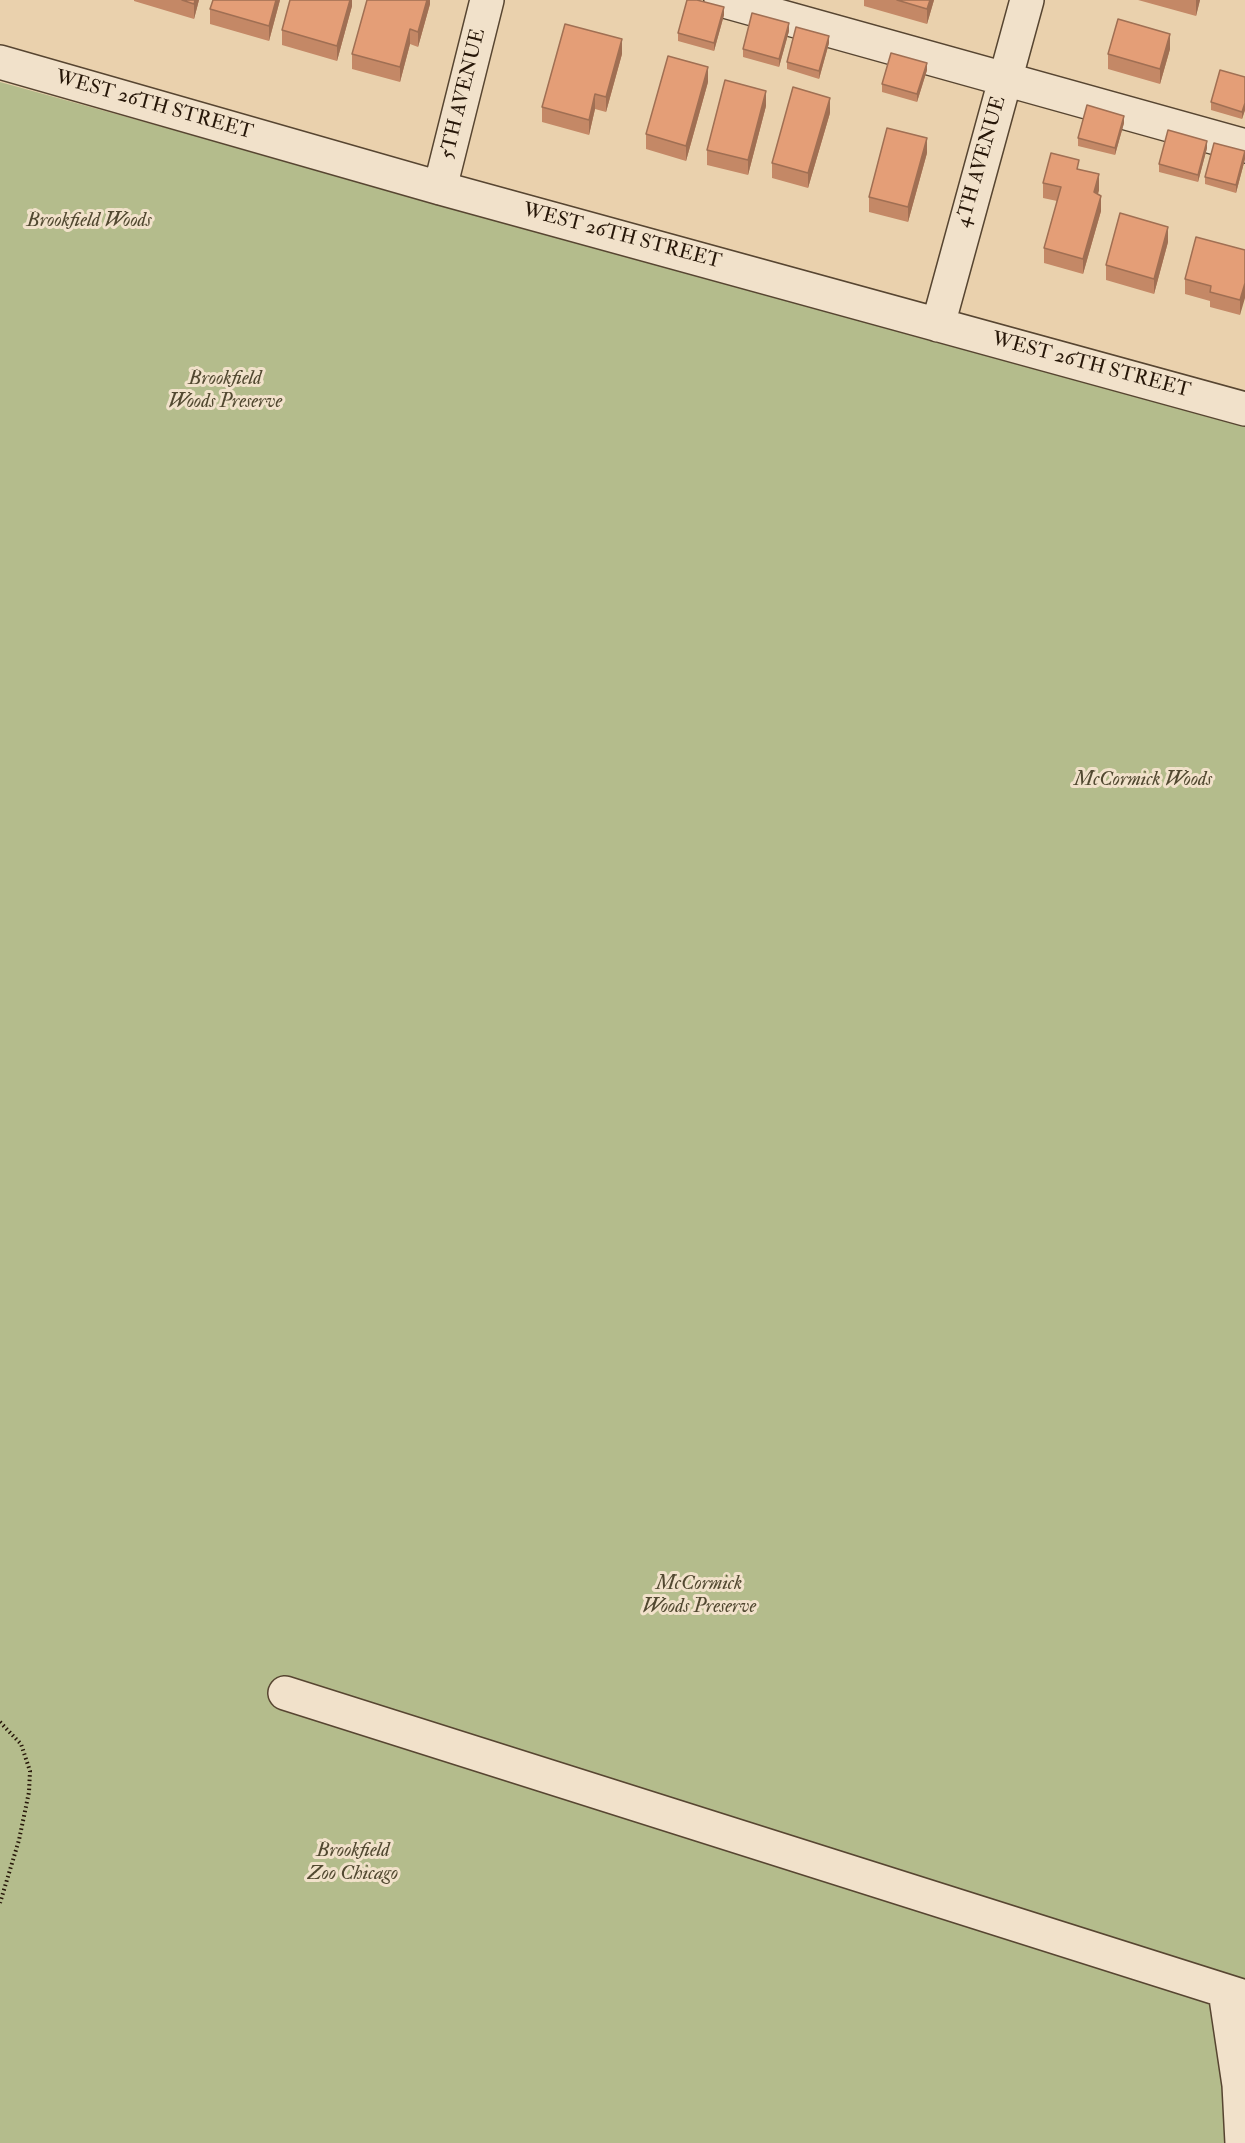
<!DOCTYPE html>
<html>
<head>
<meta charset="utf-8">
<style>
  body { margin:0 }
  canvas { display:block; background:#ead1ad }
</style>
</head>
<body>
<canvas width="1245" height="2143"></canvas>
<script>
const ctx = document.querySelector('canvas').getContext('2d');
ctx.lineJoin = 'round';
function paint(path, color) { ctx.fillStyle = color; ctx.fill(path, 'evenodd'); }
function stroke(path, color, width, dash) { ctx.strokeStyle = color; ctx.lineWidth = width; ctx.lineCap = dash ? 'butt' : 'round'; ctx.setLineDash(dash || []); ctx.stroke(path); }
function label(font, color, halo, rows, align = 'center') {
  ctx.font = font + ' "IM FELL Double Pica",serif'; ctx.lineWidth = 6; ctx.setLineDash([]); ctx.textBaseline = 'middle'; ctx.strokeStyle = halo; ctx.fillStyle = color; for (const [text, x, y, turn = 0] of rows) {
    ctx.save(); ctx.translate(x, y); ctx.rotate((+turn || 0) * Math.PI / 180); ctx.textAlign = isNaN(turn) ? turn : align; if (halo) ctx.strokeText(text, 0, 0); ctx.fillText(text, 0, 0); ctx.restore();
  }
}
const green = new Path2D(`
  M 0,82 L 1245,426 L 1245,2143 L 0,2143 Z`);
const path = new Path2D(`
  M 0,1722 L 21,1744 L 30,1771 L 29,1792 L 19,1840 L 0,1903`);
const minor = new Path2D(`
  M 721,0 L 1245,146
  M 0,62 L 440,188 L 1245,409
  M 440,188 L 487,0
  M 938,325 L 1027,0
  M 285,1693 L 1245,1997
  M 1225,1991 L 1239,2085 L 1242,2143`);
const wall = new Path2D(`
  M 134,0 L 199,0 L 194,19 L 134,1 Z
  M 280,0 L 269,41 L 210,24 L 210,9 Z
  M 352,0 L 352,6 L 337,61 L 282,45 L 282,30 Z
  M 430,0 L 430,4 L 418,47 L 410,44 L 400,82 L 352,69 L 352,54 Z
  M 864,0 L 934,0 L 927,24 L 864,6 Z
  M 1138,0 L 1200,0 L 1196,16 Z
  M 724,15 L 714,51 L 678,41 L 678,33 Z
  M 789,31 L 779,67 L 743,57 L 743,49 Z
  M 829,43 L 819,79 L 787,69 L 787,62 Z
  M 1170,49 L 1160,84 L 1108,69 L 1108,54 Z
  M 622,54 L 606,112 L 595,109 L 589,135 L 542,122 L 542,107 Z
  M 927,70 L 917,102 L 882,92 L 882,84 Z
  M 1245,77 L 1245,110 L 1242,119 L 1211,110 L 1211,102 Z
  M 708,82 L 686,161 L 646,149 L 646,134 Z
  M 766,106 L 748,175 L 707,165 L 707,150 Z
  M 830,113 L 808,188 L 772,178 L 772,163 Z
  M 1124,123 L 1115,155 L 1078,146 L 1078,138 Z
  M 1207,148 L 1198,182 L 1159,172 L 1159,164 Z
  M 927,153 L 908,222 L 869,212 L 869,197 Z
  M 1245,159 L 1236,193 L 1205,184 L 1205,177 Z
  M 1079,170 L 1099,190 L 1098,194 L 1101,211 L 1083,274 L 1044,263 L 1044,248 L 1057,201 L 1043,198 L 1043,183 Z
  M 1168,242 L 1154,294 L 1106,280 L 1106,265 Z
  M 1245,250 L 1240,315 L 1210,307 L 1210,301 L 1185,294 L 1185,279 Z`);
const shadedWall = new Path2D(`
  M 195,0 L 199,0 L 194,19 L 194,4 Z
  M 276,0 L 280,0 L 269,41 L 269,26 Z
  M 350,0 L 352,0 L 352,6 L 337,61 L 337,46 Z
  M 427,0 L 430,0 L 430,4 L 418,47 L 418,32 Z
  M 930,0 L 934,0 L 927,24 L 927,9 Z
  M 1196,0 L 1200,0 L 1196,16 Z
  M 724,7 L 724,15 L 714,51 L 714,43 Z
  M 789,23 L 789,31 L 779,67 L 779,59 Z
  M 410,29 L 410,44 L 400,82 L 400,67 Z
  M 1170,34 L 1170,49 L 1160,84 L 1160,69 Z
  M 829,36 L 829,43 L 819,79 L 819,71 Z
  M 622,39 L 622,54 L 606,112 L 606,97 Z
  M 927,63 L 927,70 L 917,102 L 917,94 Z
  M 708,67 L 708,82 L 686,161 L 686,146 Z
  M 766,91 L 766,106 L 748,175 L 748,160 Z
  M 595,94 L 595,109 L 589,135 L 589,120 Z
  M 830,98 L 830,113 L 808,188 L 808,173 Z
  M 1245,103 L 1245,110 L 1242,119 L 1242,112 Z
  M 1124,116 L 1124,123 L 1115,155 L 1115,148 Z
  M 927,138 L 927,153 L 908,222 L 908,207 Z
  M 1207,141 L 1207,148 L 1198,182 L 1198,175 Z
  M 1245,151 L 1245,159 L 1236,193 L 1236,185 Z
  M 1099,174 L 1099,190 L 1094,207 L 1094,192 Z
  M 1101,196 L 1101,211 L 1083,274 L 1083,259 Z
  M 1168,227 L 1168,242 L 1154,294 L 1154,279 Z
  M 1245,283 L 1245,298 L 1240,315 L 1240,300 Z`);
const building = new Path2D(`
  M 182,0 L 195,0 L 194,4 Z
  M 213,0 L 276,0 L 269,26 L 210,9 Z
  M 290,0 L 350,0 L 337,46 L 282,30 Z
  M 367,0 L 427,0 L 418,32 L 410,29 L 400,67 L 352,54 Z
  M 687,0 L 697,0 L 724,7 L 714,43 L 678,33 Z
  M 897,0 L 930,0 L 927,9 Z
  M 752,13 L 789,23 L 779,59 L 743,49 Z
  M 1118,19 L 1170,34 L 1160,69 L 1108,54 Z
  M 565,24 L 622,39 L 606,97 L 595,94 L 589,120 L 542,107 Z
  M 796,27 L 829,36 L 819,71 L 787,62 Z
  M 891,53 L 927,63 L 917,94 L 882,84 Z
  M 668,56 L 708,67 L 686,146 L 646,134 Z
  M 1220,70 L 1245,77 L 1245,103 L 1242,112 L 1211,102 Z
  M 725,80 L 766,91 L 748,160 L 707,150 Z
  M 793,87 L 830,98 L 808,173 L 772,163 Z
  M 1087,105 L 1124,116 L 1115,148 L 1078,138 Z
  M 887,128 L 927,138 L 908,207 L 869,197 Z
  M 1168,130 L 1207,141 L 1198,175 L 1159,164 Z
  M 1214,143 L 1245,151 L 1236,185 L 1205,177 Z
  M 1051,153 L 1079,160 L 1077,169 L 1099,174 L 1094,192 L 1101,196 L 1083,259 L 1044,248 L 1061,187 L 1043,183 Z
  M 1120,213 L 1168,227 L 1154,279 L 1106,265 Z
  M 1196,237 L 1245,250 L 1245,283 L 1240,300 L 1210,292 L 1211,286 L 1185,279 Z`);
const streetNames = [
  ["5TH AVENUE",464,94,-76],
  ["WEST 26TH STREET",154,106,16],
  ["4TH AVENUE",982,162,-74],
  ["WEST 26TH STREET",622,237,15],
  ["WEST 26TH STREET",1091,366,15]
];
const parkNames = [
  ["Brookfield Woods",89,222],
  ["Brookfield",225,380],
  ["Woods Preserve",225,403],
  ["McCormick Woods",1143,781],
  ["McCormick",699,1585],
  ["Woods Preserve",699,1608],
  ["Brookfield",353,1852],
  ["Zoo Chicago",353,1875]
];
paint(green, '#b4bc8c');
stroke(minor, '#574531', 36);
stroke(path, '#261608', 4, [1.5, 3]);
stroke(minor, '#f1e1ca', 33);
paint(wall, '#c48866');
paint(shadedWall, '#a06f53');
paint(building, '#e49e77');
stroke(building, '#a06f53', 1.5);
label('20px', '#261608', '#f1e1ca', streetNames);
label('italic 20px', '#514830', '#f1e1ca', parkNames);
</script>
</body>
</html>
